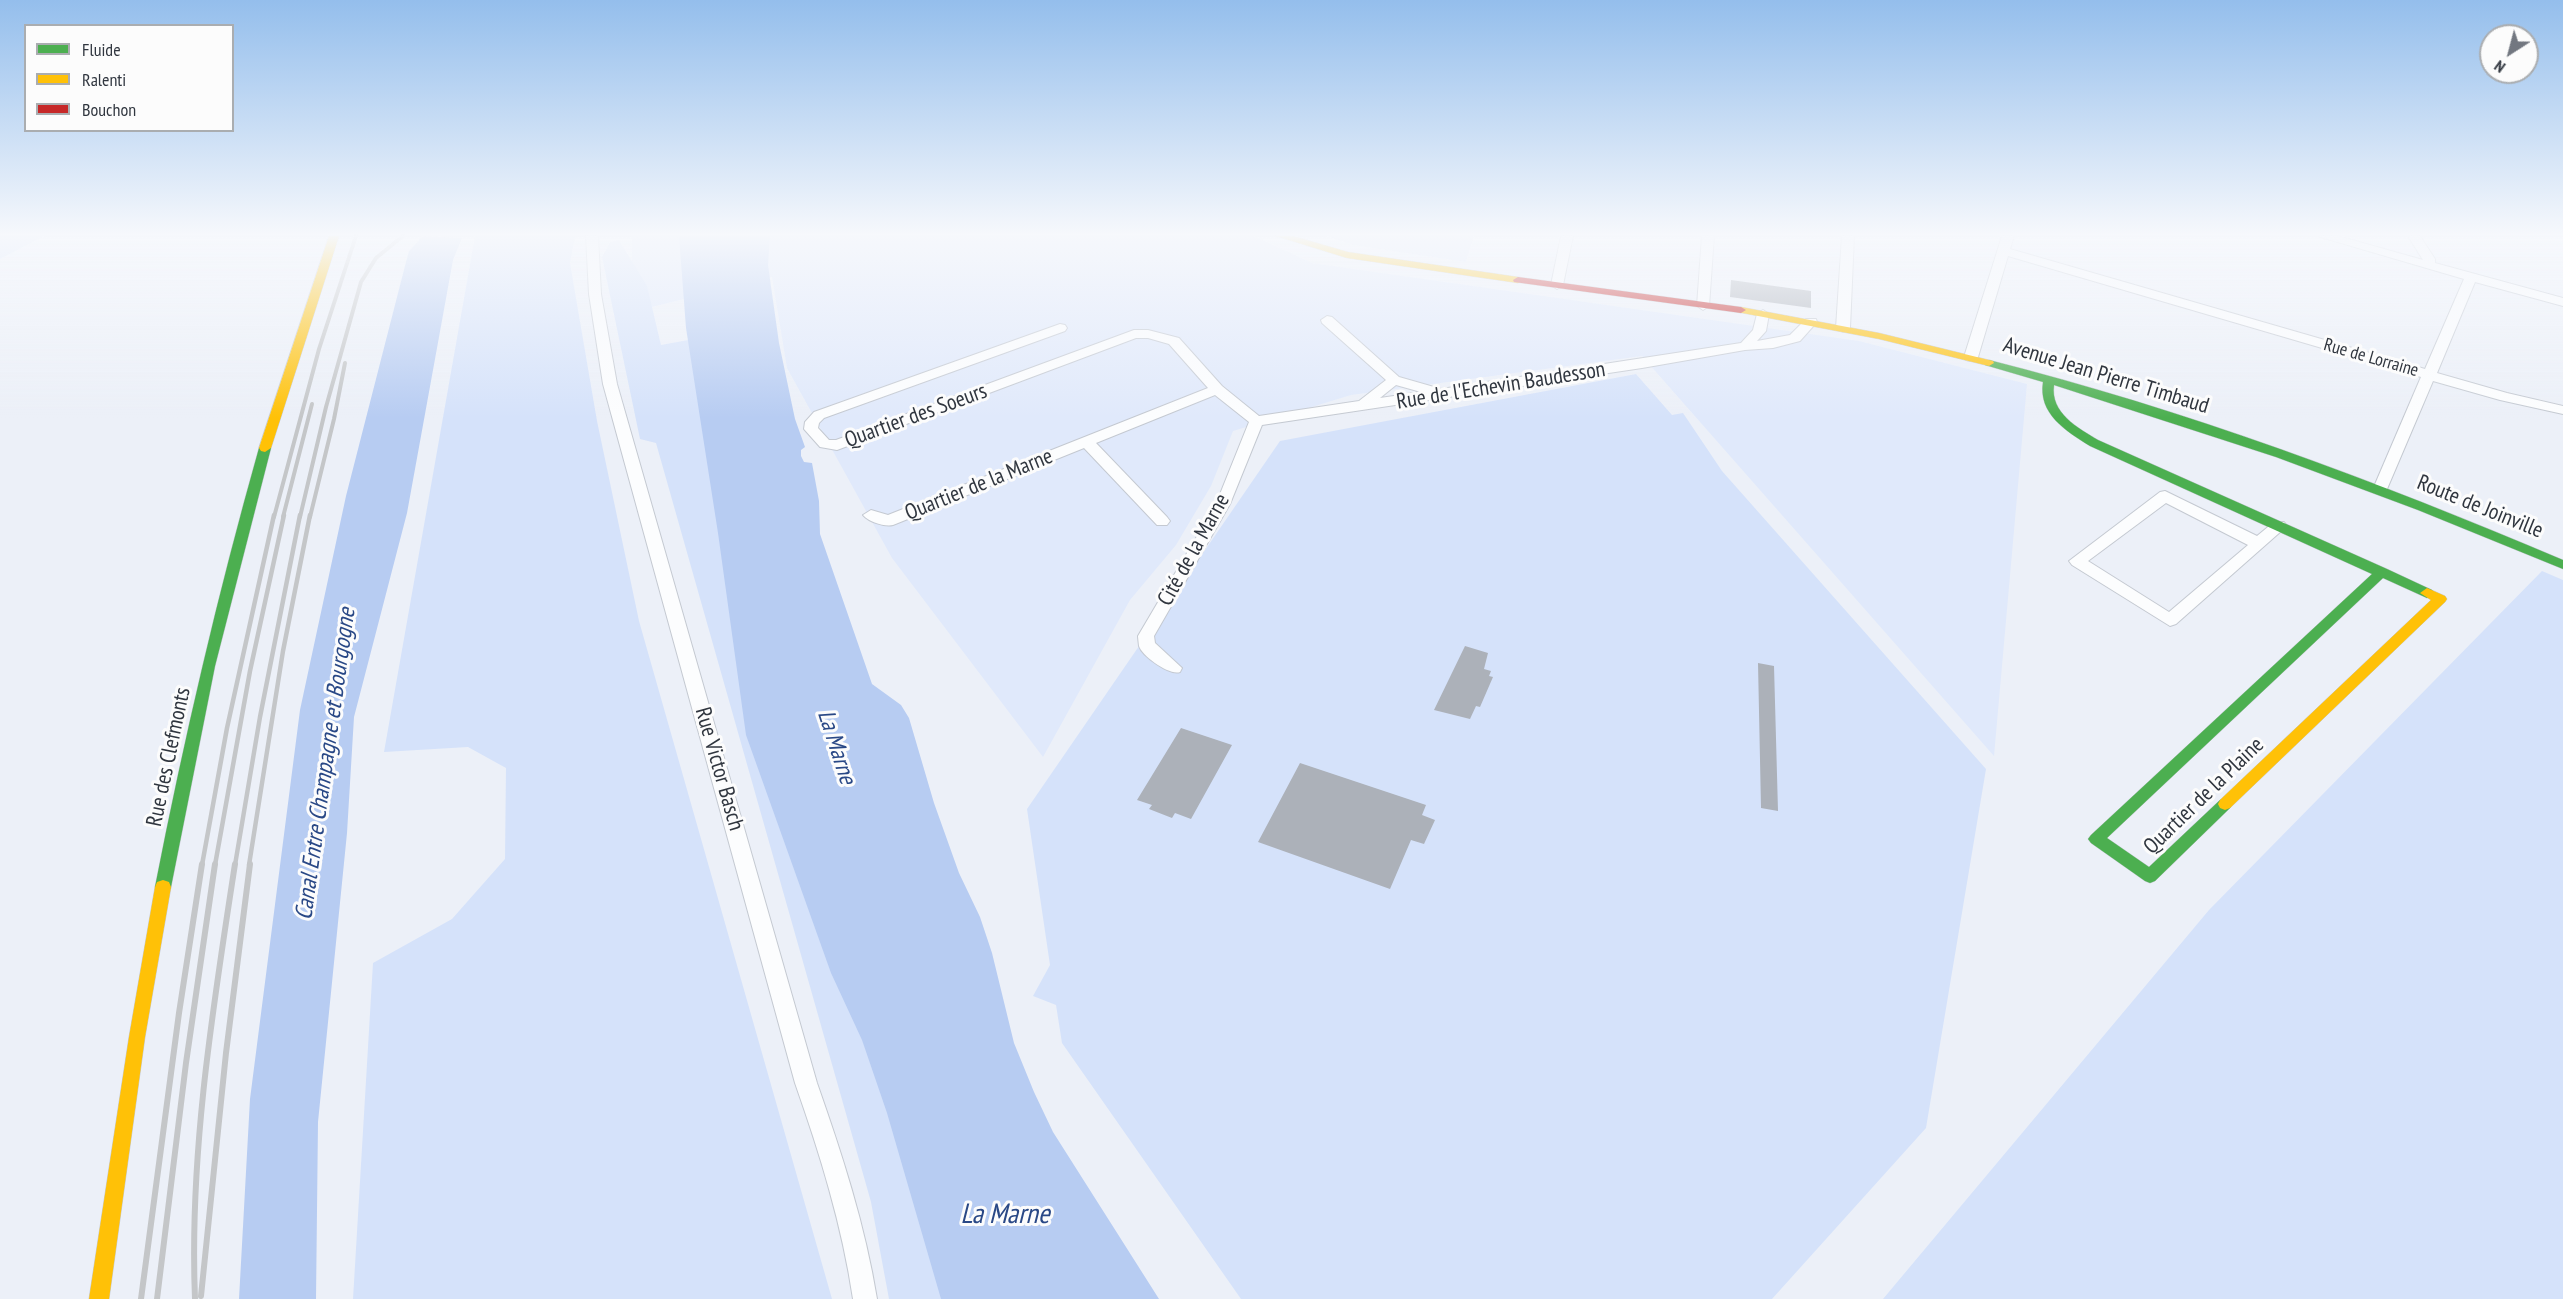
<!DOCTYPE html>
<html>
<head>
<meta charset="utf-8">
<style>
  body { margin:0 }
  #map { position:relative; width:2563px; height:1299px; overflow:hidden; background:#ecf0f8; font-family:"PT Sans Narrow",sans-serif }
  canvas { display:block }
  .legend { position:absolute; left:24px; top:24px; width:210px; height:108px; box-sizing:border-box; background:#fcfcfc; border:2px solid #aaadb0; margin:0; padding:8px 10px; list-style:none; font-size:18px; color:#30363f }
  .legend li { display:flex; align-items:center; gap:12px; height:30px }
  .legend b { width:30px; border:2px solid #aaadb0 }
  .north { position:absolute; left:2479px; top:24px; width:60px; height:60px; box-sizing:border-box; background:#fcfcfc; border:2px solid #aaadb0; border-radius:50%; rotate:216deg; font-size:16px; font-weight:700; line-height:24px; text-align:center; color:#30363f }
  .north::after { content:''; display:block; margin:auto; width:21px; height:27px; background:#727780; clip-path:polygon(50% 0,100% 100%,50% 72%,0 100%) }
</style>
</head>
<body>
<div id="map">
<canvas width="2563" height="1299"></canvas>
<ul class="legend">
<li><b style="height:8px;background:#4caf50"></b>Fluide</li>
<li><b style="height:8px;background:#ffc107"></b>Ralenti</li>
<li><b style="height:8px;background:#c62828"></b>Bouchon</li>
</ul>
<div class="north">N</div>
</div>
<script>
const ctx = document.querySelector('canvas').getContext('2d');
ctx.lineJoin = 'round';
function paint(path, color) { ctx.fillStyle = color; ctx.fill(path, 'evenodd'); }
function stroke(path, color, width, dash) { ctx.strokeStyle = color; ctx.lineWidth = width; ctx.lineCap = dash ? 'butt' : 'round'; ctx.setLineDash(dash || []); ctx.stroke(path); }
function label(font, color, halo, rows, align = 'center') {
  ctx.font = font + ' "PT Sans Narrow",sans-serif'; ctx.lineWidth = 6; ctx.setLineDash([]); ctx.textBaseline = 'middle'; ctx.strokeStyle = halo; ctx.fillStyle = color; for (const [text, x, y, turn = 0] of rows) {
    ctx.save(); ctx.translate(x, y); ctx.rotate((+turn || 0) * Math.PI / 180); ctx.textAlign = isNaN(turn) ? turn : align; if (halo) ctx.strokeText(text, 0, 0); ctx.fillText(text, 0, 0); ctx.restore();
  }
}
const built = new Path2D(`
  M 632,236 L 1254,236 L 1312,263 L 1859,341 L 2027,384 L 1994,756 L 1642,356 L 1351,395 L 1233,431 L 1211,486 L 1176,545 L 1130,600 L 1043,757 L 892,558 L 787,368 L 772,277 L 632,312 Z
  M 1327,236 L 1474,236 L 1466,262 L 1353,245 Z`);
const green = new Path2D(`
  M 0,236 L 44,236 L 0,259 Z
  M 475,236 L 575,236 L 570,263 L 597,421 L 639,621 L 832,1299 L 353,1299 L 373,963 L 452,919 L 505,859 L 506,768 L 468,747 L 384,752 Z
  M 619,240 L 647,286 L 661,345 L 699,338 L 985,1299 L 889,1299 L 871,1202 L 656,443 L 640,439 L 602,257 L 610,242 Z
  M 1636,374 L 1672,415 L 1683,413 L 1722,471 L 1986,769 L 1926,1128 L 1772,1299 L 1241,1299 L 1062,1043 L 1056,1005 L 1033,996 L 1050,965 L 1027,809 L 1280,441 Z
  M 2542,571 L 2563,580 L 2563,1299 L 1883,1299 L 2209,910 Z`);
const water = new Path2D(`
  M 423,236 L 462,238 L 453,260 L 407,513 L 354,717 L 347,833 L 318,1122 L 316,1299 L 239,1299 L 250,1099 L 300,710 L 346,496 L 407,258 L 409,251 Z
  M 679,236 L 770,236 L 768,265 L 779,343 L 795,419 L 805,447 L 801,450 L 801,456 L 804,462 L 812,463 L 819,501 L 820,534 L 872,684 L 901,705 L 909,718 L 934,803 L 959,873 L 980,917 L 992,953 L 1014,1043 L 1034,1092 L 1053,1132 L 1159,1299 L 941,1299 L 887,1113 L 862,1040 L 831,973 L 746,735 L 718,533 L 686,328 Z`);
const building = new Path2D(`
  M 1731,280 L 1811,291 L 1811,308 L 1730,297 Z
  M 1465,646 L 1488,653 L 1484,669 L 1491,671 L 1489,676 L 1493,677 L 1480,707 L 1476,706 L 1470,719 L 1434,710 Z
  M 1758,663 L 1774,666 L 1778,811 L 1761,808 Z
  M 1181,728 L 1232,745 L 1191,819 L 1175,813 L 1172,818 L 1149,809 L 1152,805 L 1137,800 Z
  M 1300,763 L 1426,805 L 1422,815 L 1435,820 L 1424,844 L 1411,840 L 1390,889 L 1258,842 Z`);
const street = new Path2D(`
  M 586,236 L 598,236 L 601,294 L 617,384 L 817,1083 C 842,1154 865,1225 877,1299 L 853,1299 C 842,1225 820,1154 795,1083 L 603,384 L 589,294 Z
  M 1561,236 L 1573,236 L 1563,285 L 1557,289 L 1551,285 Z
  M 1702,236 L 1714,236 L 1709,306 L 1703,310 L 1697,306 Z
  M 1842,236 L 1854,236 L 1850,328 L 1843,332 L 1836,328 Z
  M 2002,236 L 2014,236 L 2010,249 L 2425,369 L 2464,279 L 2317,236 L 2338,236 L 2423,260 L 2408,236 L 2420,236 L 2435,259 L 2435,263 L 2563,298 L 2563,306 L 2475,282 L 2437,373 L 2507,393 L 2563,406 L 2563,414 L 2500,400 L 2433,381 L 2387,489 L 2385,492 L 2375,492 L 2373,489 L 2421,377 L 2008,256 L 1978,357 L 1971,361 L 1966,360 L 1964,357 Z
  M 1763,310 L 1769,314 L 1766,331 L 1757,341 L 1790,335 L 1806,319 L 1816,319 L 1817,322 L 1800,341 L 1773,348 L 1745,350 L 1642,368 L 1262,425 L 1230,504 L 1154,636 L 1155,643 L 1182,668 L 1180,672 C 1170,676 1142,656 1139,646 C 1139,646 1138,637 1138,636 L 1216,504 L 1249,422 L 1215,395 L 1096,443 L 1167,517 L 1170,521 L 1167,525 L 1157,525 L 1084,448 L 893,525 C 885,527 869,522 863,515 L 871,510 L 888,515 L 1208,388 L 1169,344 L 1148,338 L 1136,338 L 837,450 L 820,447 L 804,429 L 805,422 L 814,412 L 1060,324 L 1065,325 L 1067,328 L 1065,331 L 824,418 L 819,423 L 818,428 L 829,440 L 836,440 L 1134,330 L 1148,330 L 1179,338 L 1222,386 L 1259,416 L 1359,401 L 1386,380 L 1322,323 L 1321,320 L 1327,316 L 1332,317 L 1399,377 L 1441,389 L 1741,343 L 1753,330 L 1757,314 ZM 1396,385 L 1421,392 L 1380,398 Z
  M 2165,491 L 2257,536 L 2274,522 L 2284,522 L 2287,526 L 2176,624 L 2170,626 L 2072,565 L 2069,561 L 2160,492 ZM 2166,503 L 2248,545 L 2169,612 L 2088,561 Z`);
const fast = new Path2D(`
  M 1989,360 C 2184,409 2377,481 2563,560 L 2563,569 L 2418,510 L 2276,457 L 2054,385 C 2050,413 2078,428 2098,440 L 2387,569 L 2432,590 L 2434,593 L 2427,598 L 2383,578 L 2107,838 L 2149,867 L 2220,800 L 2225,798 L 2230,800 L 2232,804 L 2230,808 L 2155,881 L 2150,883 L 2145,881 L 2091,843 L 2088,839 L 2091,835 L 2372,574 L 2090,446 C 2066,431 2038,414 2043,382 L 1985,365 L 1985,361 Z
  M 265,444 L 271,448 L 215,666 L 171,887 L 169,892 L 163,894 L 157,892 L 155,887 C 184,739 218,593 259,448 Z`);
const slow = new Path2D(`
  M 329,236 L 339,236 L 271,448 L 265,452 L 261,451 L 259,448 Z
  M 1276,236 L 1293,236 L 1348,252 L 1518,277 L 1523,280 L 1518,283 L 1347,258 Z
  M 1741,307 L 1879,333 L 1993,361 L 1994,363 L 1989,366 L 1879,339 L 1737,312 L 1736,310 Z
  M 2427,588 L 2445,596 L 2447,599 L 2445,602 L 2230,808 L 2225,810 L 2220,808 L 2218,804 L 2220,800 L 2431,600 L 2420,593 Z
  M 163,880 L 169,882 L 171,887 L 145,1037 L 109,1299 L 89,1299 L 129,1037 L 155,887 L 157,882 Z`);
const jam = new Path2D(`
  M 1518,277 L 1741,307 L 1746,310 L 1741,313 L 1514,282 L 1513,280 Z`);
const railFar2 = new Path2D(`
  M 274,517 L 319,349 L 356,236
  M 283,517 L 312,404
  M 300,517 L 326,407 L 361,282 L 376,258 L 403,236
  M 310,517 L 334,419 L 345,363`);
const railFar1 = new Path2D(`
  M 202,865 L 227,728 L 274,515
  M 215,865 L 250,671 L 284,515
  M 235,865 L 260,717 L 300,515
  M 249,865 L 283,651 L 310,515`);
const rail = new Path2D(`
  M 201,1296 L 226,1053 L 250,864
  M 141,1299 L 179,1013 L 202,864
  M 157,1299 L 186,1063 L 215,864
  M 195,1299 C 189,1154 213,1007 235,864`);
const farStreetnames = [
  ["Rue de Lorraine",2371,358,16]
];
const streetNames = [
  ["Avenue Jean Pierre Timbaud",2106,376,17],
  ["Rue de l'Echevin Baudesson",1501,386,-9],
  ["Quartier des Soeurs",916,416,-20],
  ["Quartier de la Marne",979,485,-22],
  ["Route de Joinville",2480,507,22],
  ["Cité de la Marne",1194,550,-61],
  ["Rue des Clefmonts",169,757,-78],
  ["Rue Victor Basch",719,769,74],
  ["Quartier de la Plaine",2204,796,-44]
];
const waterNames = [
  ["La Marne",836,747,72],
  ["Canal Entre Champagne et Bourgogne",326,764,-82]
];
const nearWaternames = [
  ["La Marne",1005,1215]
];
paint(built, '#e0e9fb');
paint(green, '#d5e2fa');
paint(water, '#b7ccf2');
paint(building, '#acb1b9');
stroke(street, '#c4c9d1', 2);
stroke(fast, '#c4c9d1', 1);
stroke(slow, '#c4c9d1', 1);
stroke(jam, '#c4c9d1', 1);
paint(street, '#fcfdfe');
paint(fast, '#4caf50');
paint(slow, '#ffc107');
paint(jam, '#c62828');
stroke(railFar2, '#c4c6c8', 4);
stroke(railFar1, '#c4c6c8', 4.5);
stroke(rail, '#c4c6c8', 6);
const sky = ctx.createLinearGradient(0, 0, 0, 418);
sky.addColorStop(0, '#94beec');
sky.addColorStop(0.56, '#f6f8fc');
sky.addColorStop(1, '#f6f8fc00');
ctx.fillStyle = sky;
ctx.fillRect(0, 0, 2563, 418);
label('18px', '#30363f', '#fcfcfc', farStreetnames);
label('22px', '#30363f', '#fcfcfc', streetNames);
label('italic 24px', '#294886', '#fcfcfc', waterNames);
label('italic 28px', '#294886', '#fcfcfc', nearWaternames);
</script>
</body>
</html>
